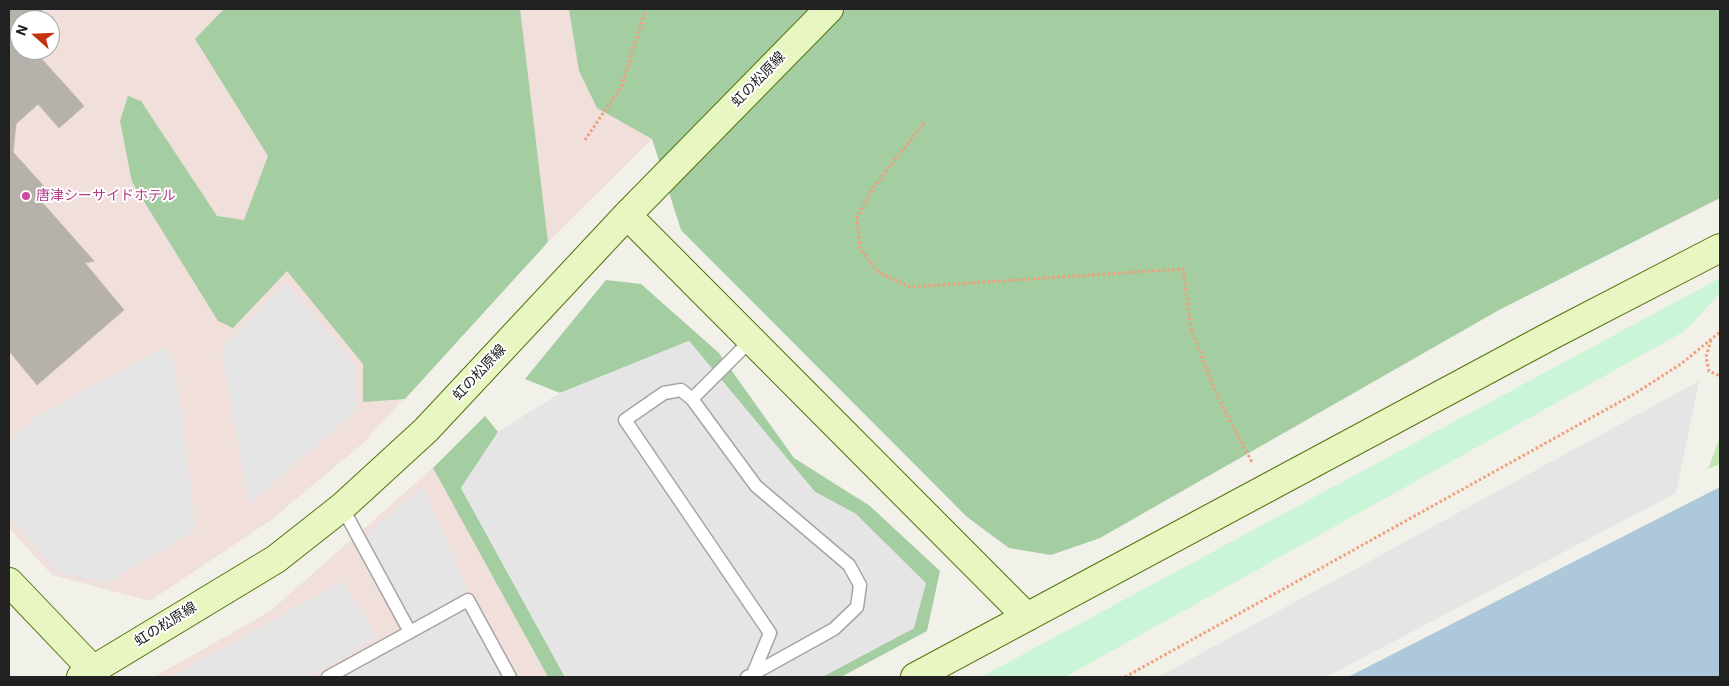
<!DOCTYPE html>
<html>
<head>
<meta charset="utf-8">
<style>
  body { margin:0 }
  #map { position:relative; width:1729px; height:686px; overflow:hidden; background:#f1f0e9; font-family:Roboto,sans-serif }
  canvas { display:block }
  .frame { position:absolute; inset:0; border:10px solid #212121; pointer-events:none }
  .north { position:absolute; left:10px; top:10px; width:50px; height:50px; box-sizing:border-box; background:#fff; border:1px solid #a6a6a6; border-radius:50%; rotate:290deg; font-size:14px; font-weight:700; line-height:20px; text-align:center; color:#212121 }
  .north::after { content:''; display:block; margin:auto; width:18px; height:22px; background:#c5340e; clip-path:polygon(50% 0,100% 100%,50% 72%,0 100%) }
</style>
</head>
<body>
<div id="map">
<canvas width="1729" height="686"></canvas>
<div class="frame"></div>
<div class="north">N</div>
</div>
<script>
const ctx = document.querySelector('canvas').getContext('2d');
ctx.lineJoin = 'round';
function paint(path, color) { ctx.fillStyle = color; ctx.fill(path, 'evenodd'); }
function stroke(path, color, width, dash) { ctx.strokeStyle = color; ctx.lineWidth = width; ctx.lineCap = dash ? 'butt' : 'round'; ctx.setLineDash(dash || []); ctx.stroke(path); }
function label(font, color, halo, rows, align = 'center') {
  ctx.font = font + ' Roboto,"Noto Sans JP",sans-serif'; ctx.lineWidth = 4; ctx.setLineDash([]); ctx.textBaseline = 'middle'; ctx.strokeStyle = halo; ctx.fillStyle = color; for (const [text, x, y, turn = 0] of rows) {
    ctx.save(); ctx.translate(x, y); ctx.rotate((+turn || 0) * Math.PI / 180); ctx.textAlign = isNaN(turn) ? turn : align; if (halo) ctx.strokeText(text, 0, 0); ctx.fillText(text, 0, 0); ctx.restore();
  }
}
const commercial = new Path2D(`
  M 9,9 L 582,9 L 652,139 L 548,242 L 362,444 L 271,520 L 150,601 L 52,575 L 9,528 ZM 20,20 L 50,20 L 50,50 L 20,50 Z
  M 433,468 L 548,677 L 154,677 L 269,612 Z`);
const grass = new Path2D(`
  M 1720,437 L 1720,464 L 1708,469 Z`);
const forest = new Path2D(`
  M 224,9 L 520,9 L 548,242 L 405,399 L 363,402 L 363,364 L 287,271 L 233,328 L 218,321 L 132,182 L 120,121 L 128,96 L 141,101 L 217,216 L 244,220 L 268,156 L 195,39 Z
  M 569,9 L 1720,9 L 1720,198 L 1499,310 L 1100,538 L 1051,555 L 1009,548 L 967,517 L 681,230 L 652,139 L 597,108 L 579,71 Z
  M 606,280 L 641,284 L 719,353 L 794,458 L 870,506 L 940,571 L 927,631 L 841,677 L 822,677 L 914,628 L 856,514 L 815,492 L 689,341 L 560,393 L 525,379 Z
  M 485,416 L 498,432 L 461,488 L 565,677 L 548,677 L 433,468 Z`);
const park = new Path2D(`
  M 1720,278 L 1720,293 L 1685,331 L 1065,677 L 981,677 Z`);
const parking = new Path2D(`
  M 285,282 L 356,365 L 357,410 L 249,504 L 221,349 Z
  M 689,341 L 815,492 L 856,514 L 926,583 L 914,628 L 822,677 L 565,677 L 461,488 L 498,432 L 560,393 Z
  M 164,347 L 175,366 L 196,529 L 108,583 L 57,572 L 9,517 L 9,442 L 34,418 Z
  M 1699,381 L 1676,493 L 1326,677 L 1158,677 Z
  M 423,486 L 468,590 L 412,624 L 367,534 Z
  M 343,581 L 377,638 L 308,677 L 171,677 Z
  M 466,607 L 504,677 L 344,677 Z`);
const water = new Path2D(`
  M 1720,487 L 1720,677 L 1348,677 Z`);
const building = new Path2D(`
  M 9,9 L 41,9 L 41,20 L 20,20 L 20,50 L 39,50 L 39,56 L 84,106 L 59,128 L 38,104 L 16,124 L 13,152 L 49,192 L 40,200 L 94,261 L 85,263 L 124,310 L 37,385 L 9,351 Z`);
const path = new Path2D(`
  M 924,123 L 874,187 L 857,217 L 860,248 L 878,272 L 910,287 L 1183,269 L 1191,329 L 1218,398 L 1253,464
  M 585,140 L 622,85 L 646,9
  M 1711,340 L 1706,357 L 1709,371 L 1720,376
  M 1125,677 L 1634,394 L 1681,364 L 1720,332`);
const lane = new Path2D(`
  M 692,399 L 751,340
  M 342,507 L 410,632 L 468,600 L 510,677
  M 328,677 L 410,632
  M 747,677 L 753,674 L 834,629 L 857,607 L 860,585 L 849,565 L 756,486 L 692,399 L 681,390 L 664,393 L 625,420 L 770,633 L 753,674 L 755,677`);
const secondary = new Path2D(`
  M 627,215 L 1027,617
  M 9,582 L 93,670
  M 81,677 L 276,559 L 342,507 L 426,430 L 627,215 L 829,9
  M 915,677 L 1552,335 L 1720,248`);
const markers = [
  [26,196,5,"#d1479c"]
];
const streetNames = [
  ["虹の松原線",759,80,-46],
  ["虹の松原線",480,373,-47],
  ["虹の松原線",166,625,-32]
];
const hotelNames = [
  ["唐津シーサイドホテル",36,196]
];
paint(commercial, '#f0dfda');
paint(grass, '#c2e7b3');
paint(forest, '#a4cda1');
paint(park, '#caf6d7');
paint(parking, '#e5e5e5');
paint(water, '#adc7db');
paint(building, '#b6b2ab');
stroke(building, '#c2baac', 1);
stroke(lane, '#a5a5a5', 15);
stroke(secondary, '#53740d', 30);
stroke(path, '#f19f7a', 3, [2.5, 2.5]);
stroke(lane, '#fff', 12);
stroke(secondary, '#e8f6c2', 28);
for (const [x, y, r, color] of markers) { const dot = new Path2D(); dot.arc(x, y, r, 0, 2 * Math.PI); ctx.fillStyle = color; ctx.fill(dot); stroke(dot, '#fff', 2); }
label('14px', '#212121', '#fff', streetNames);
label('14px', '#b23c85', '#fff', hotelNames, 'left');
</script>
</body>
</html>
